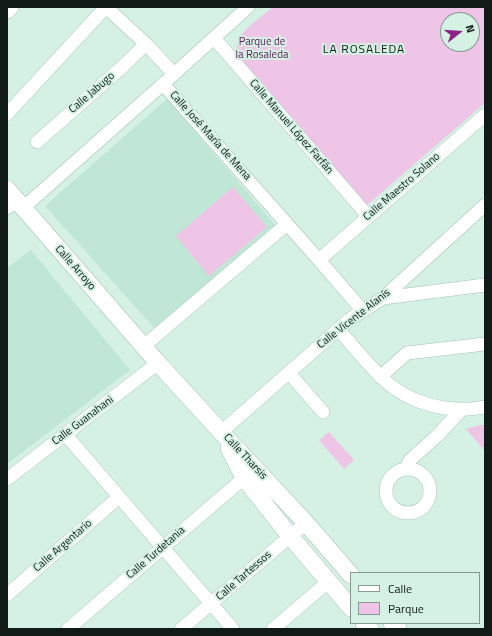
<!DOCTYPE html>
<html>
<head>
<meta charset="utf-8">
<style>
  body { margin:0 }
  #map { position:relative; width:492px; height:636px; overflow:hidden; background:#d4f1e4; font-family:"Titillium Web",sans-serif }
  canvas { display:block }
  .frame { position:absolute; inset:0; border:8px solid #101a16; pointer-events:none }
  .legend { position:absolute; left:350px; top:572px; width:130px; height:52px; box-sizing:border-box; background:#d4f1e4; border:1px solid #869b92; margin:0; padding:5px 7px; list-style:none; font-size:12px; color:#101a16 }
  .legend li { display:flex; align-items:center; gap:8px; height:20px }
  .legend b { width:20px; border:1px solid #869b92 }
  .north { position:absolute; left:440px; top:12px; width:40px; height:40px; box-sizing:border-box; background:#d4f1e4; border:1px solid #869b92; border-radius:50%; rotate:73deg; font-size:11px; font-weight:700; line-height:16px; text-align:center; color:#101a16 }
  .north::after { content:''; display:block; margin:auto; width:14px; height:18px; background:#8d2286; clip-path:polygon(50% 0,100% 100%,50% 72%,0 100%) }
</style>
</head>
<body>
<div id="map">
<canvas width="492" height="636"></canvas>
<div class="frame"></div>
<ul class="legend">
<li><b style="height:5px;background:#fff"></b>Calle</li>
<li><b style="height:11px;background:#eec5e7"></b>Parque</li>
</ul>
<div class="north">N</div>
</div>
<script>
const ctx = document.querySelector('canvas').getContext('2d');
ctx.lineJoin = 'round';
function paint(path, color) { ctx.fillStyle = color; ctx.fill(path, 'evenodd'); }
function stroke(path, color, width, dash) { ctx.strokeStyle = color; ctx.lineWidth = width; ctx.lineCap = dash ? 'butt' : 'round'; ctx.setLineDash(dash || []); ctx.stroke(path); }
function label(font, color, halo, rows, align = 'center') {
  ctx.font = font + ' "Titillium Web",sans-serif'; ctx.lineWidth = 4; ctx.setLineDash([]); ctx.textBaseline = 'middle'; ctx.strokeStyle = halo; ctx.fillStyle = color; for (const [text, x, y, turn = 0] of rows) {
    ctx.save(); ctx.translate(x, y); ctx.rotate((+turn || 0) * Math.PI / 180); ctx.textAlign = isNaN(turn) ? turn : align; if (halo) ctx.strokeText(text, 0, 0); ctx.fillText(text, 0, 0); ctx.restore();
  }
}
const built = new Path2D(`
  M 167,99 L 278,228 L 157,331 L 45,206 Z
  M 31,250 L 130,370 L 7,464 L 7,268 Z`);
const green = new Path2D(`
  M 273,7 L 485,7 L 485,103 L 365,207 L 240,63 C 237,55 235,47 239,39 C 244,28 264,15 273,7 ZM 448,20 L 472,20 L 472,44 L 448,44 Z
  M 233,187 L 267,227 L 209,276 L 176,236 Z
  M 480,425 L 485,425 L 485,451 L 466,429 Z
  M 329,432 L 354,460 L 344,469 L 319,440 Z`);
const minor = new Path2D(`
  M 214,38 L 368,216
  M 146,44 L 174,74
  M 163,84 L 319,260 L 363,311
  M 7,114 L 106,7
  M 37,142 L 121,68 L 146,44 L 106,7
  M 7,208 L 17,201
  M 23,208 L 163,84 L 248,7
  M 319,260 L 485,115
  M 383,298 L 485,285
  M 339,330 C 352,345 365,361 380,376 C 400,397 431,409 460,409 C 469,410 477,408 485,407
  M 144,346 L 287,224
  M 289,373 L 323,412
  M 380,377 L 407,353 L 485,344
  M 221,432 L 350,319 L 383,298 L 485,205
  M 65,434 L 233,629
  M 408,468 L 408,464 L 410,460 L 437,436 L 461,410
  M386 491a22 22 0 1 1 44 0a22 22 0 1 1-44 0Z
  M 7,479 L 158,363
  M 7,595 L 119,497
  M 68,629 L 244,478
  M 181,629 L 306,523
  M 273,629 L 328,582`);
const major = new Path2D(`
  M 7,10 L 10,7
  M 7,189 L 158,363 L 221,432 L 306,523 L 351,575
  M 229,448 L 244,478 L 290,536 L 351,608
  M 364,623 L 370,629
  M 392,623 L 398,629`);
const parkNames = [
  ["Parque de",262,42],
  ["la Rosaleda",262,55]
];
const streetNames = [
  ["Calle Jabugo",92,93,-41],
  ["Calle Manuel López Farfán",291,127,49],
  ["Calle José María de Mena",210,136,48],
  ["Calle Maestro Solano",402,187,-41],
  ["Calle Arroyo",75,268,49],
  ["Calle Vicente Alanís",354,319,-38],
  ["Calle Guanahani",83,421,-37],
  ["Calle Tharsis",245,457,47],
  ["Calle Argentario",63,546,-41],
  ["Calle Turdetania",156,553,-41],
  ["Calle Tartessos",244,576,-41]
];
const neighbourhoodNames = [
  ["LA ROSALEDA",364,50]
];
paint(built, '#c0e6d6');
paint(green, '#eec5e7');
stroke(minor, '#a6c2b6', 14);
stroke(major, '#a6c2b6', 18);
stroke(minor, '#fff', 13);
stroke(major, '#fff', 17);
label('11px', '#5f2159', '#d4f1e4', parkNames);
label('11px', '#101a16', '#d4f1e4', streetNames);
ctx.letterSpacing = '1px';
label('12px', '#101a16', '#d4f1e4', neighbourhoodNames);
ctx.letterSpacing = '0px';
</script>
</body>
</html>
